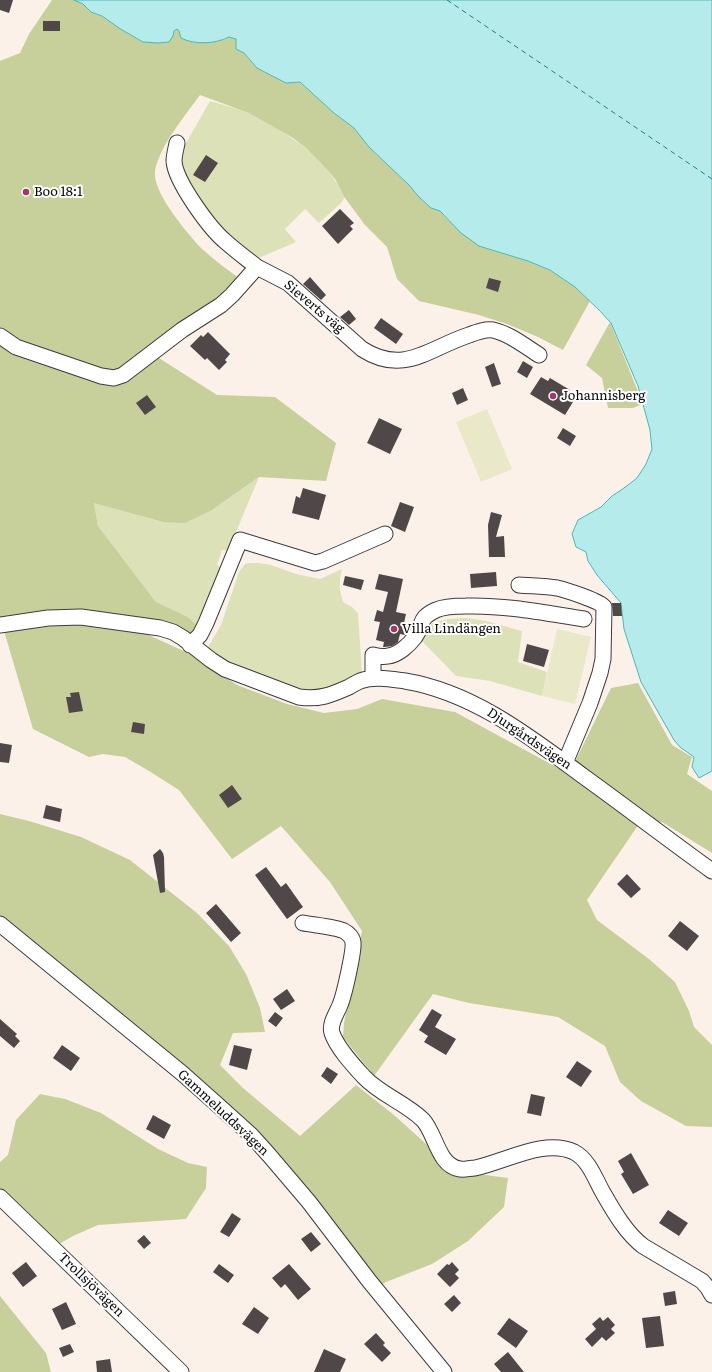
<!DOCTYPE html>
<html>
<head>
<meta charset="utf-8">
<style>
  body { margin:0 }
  canvas { display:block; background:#fcf1e9 }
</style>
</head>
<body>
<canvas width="712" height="1372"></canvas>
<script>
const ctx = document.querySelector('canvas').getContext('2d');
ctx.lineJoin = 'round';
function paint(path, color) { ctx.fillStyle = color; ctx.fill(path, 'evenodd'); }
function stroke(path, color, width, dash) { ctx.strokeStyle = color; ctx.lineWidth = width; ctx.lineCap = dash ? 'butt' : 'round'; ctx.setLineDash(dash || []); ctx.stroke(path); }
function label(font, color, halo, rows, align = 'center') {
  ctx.font = font + ' Literata,serif'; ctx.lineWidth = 4; ctx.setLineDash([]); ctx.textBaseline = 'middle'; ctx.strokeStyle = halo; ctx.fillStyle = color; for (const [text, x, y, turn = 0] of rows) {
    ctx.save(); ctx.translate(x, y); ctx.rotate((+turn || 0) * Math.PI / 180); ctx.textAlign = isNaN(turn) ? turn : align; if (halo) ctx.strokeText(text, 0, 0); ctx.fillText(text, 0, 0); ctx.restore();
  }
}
const green = new Path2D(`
  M 210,101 C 223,105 237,108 249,113 C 256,116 263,121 270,125 C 306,145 325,161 345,197 L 341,203 L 319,223 L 305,209 L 285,229 L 296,242 L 254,260 L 239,247 L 196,199 L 178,157 Z
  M 259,477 L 228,551 L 222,550 L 217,565 L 222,568 L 200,628 L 188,617 L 156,602 L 98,526 L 94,503 L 212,510 Z
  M 250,563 L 259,563 L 271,565 L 296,574 L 320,579 L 342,569 C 339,581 339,589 343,602 L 352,607 L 358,613 L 362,673 L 317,693 L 304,693 L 227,665 L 207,649 L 221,625 L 239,572 L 245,564 Z
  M 466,618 L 486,621 L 522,631 L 518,662 L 547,672 L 542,696 L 490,681 L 456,676 L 421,640 L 432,623 L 449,619 Z`);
const forest = new Path2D(`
  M 52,0 L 74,0 L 83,4 L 91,12 L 102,16 L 119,28 L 143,42 L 173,36 L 174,31 L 177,29 L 179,31 L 181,38 L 224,40 L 229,37 L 236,39 L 236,49 L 244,53 L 257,68 L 286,83 L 300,82 L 334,113 L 354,128 L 369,147 L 409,185 L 431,208 L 440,211 L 446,218 L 479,246 L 528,261 L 550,270 L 575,287 L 590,301 L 563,350 L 538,337 L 507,324 L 479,315 L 419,301 L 397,279 L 387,247 L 365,225 L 345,198 L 335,179 L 322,164 L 306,148 L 293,138 L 249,113 L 200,95 C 185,116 160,145 155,171 C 152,192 187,233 201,248 C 213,259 226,269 239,278 L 221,299 L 148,351 L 217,395 L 275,397 L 336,443 L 326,481 L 259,477 L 212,510 L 185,523 L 164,522 L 94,503 L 98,526 L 156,602 L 188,617 L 200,628 L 189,640 L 179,632 L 0,617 L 0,61 L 20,53 L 29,34 Z
  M 610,322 L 643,404 L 633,408 L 608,408 L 602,378 L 586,365 Z
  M 70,621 L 142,632 L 188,653 L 237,685 L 287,704 L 324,713 L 357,709 L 382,699 L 455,712 L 569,774 L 611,688 L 638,683 L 672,745 L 692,757 L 687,774 L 712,791 L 712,853 L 662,822 L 639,824 L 587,900 L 597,920 L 649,959 L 675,982 L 689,1011 L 694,1027 L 712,1045 L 712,1127 L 686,1126 L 641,1101 L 620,1082 L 605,1046 L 558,1017 L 469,1003 L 433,994 L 374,1076 L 343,1037 L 344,1023 L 362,931 L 330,882 L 281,826 L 232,859 L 179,790 L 149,771 L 125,757 L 103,754 L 89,757 L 33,729 L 4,631 L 45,627 Z
  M 0,814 L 29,821 L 81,837 L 130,860 L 197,913 L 229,946 L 246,974 L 260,1008 L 265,1032 L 233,1033 L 220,1065 L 243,1088 L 300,1136 L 356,1085 L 394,1115 L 456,1171 L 508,1178 L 504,1207 L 468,1241 L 432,1264 L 386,1282 L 379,1286 L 310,1195 L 0,919 Z
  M 40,1094 L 65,1099 L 101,1113 L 158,1149 L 188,1163 L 207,1167 L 206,1188 L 186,1219 L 98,1225 L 73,1236 L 59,1244 L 0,1192 L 0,1162 L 8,1155 L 16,1120 Z
  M 0,1296 L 46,1353 L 51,1372 L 0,1372 Z`);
const pitch = new Path2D(`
  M 487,409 L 512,469 L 481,482 L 456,422 Z
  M 557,629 L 591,637 L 575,704 L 542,696 Z`);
const water = new Path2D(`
  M 74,0 L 712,0 L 712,771 L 699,778 L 692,767 L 694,757 L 680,747 L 674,740 L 641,682 L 624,629 L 621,603 L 597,575 L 588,561 L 586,552 L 576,547 L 572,534 L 578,520 L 601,507 L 612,496 L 624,488 L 637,478 L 646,464 L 652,449 L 650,430 L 638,386 L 611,323 L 600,311 L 575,287 L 550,270 L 528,261 L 479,246 L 461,233 L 440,211 L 431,208 L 419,197 L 409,185 L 369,147 L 354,128 L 334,113 L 300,82 L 286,83 L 257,68 L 244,53 L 236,49 L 236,39 L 229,37 C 216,44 194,45 181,38 L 179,31 L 177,29 L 174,31 L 173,36 L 169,42 L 158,43 L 143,42 L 119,28 L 102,16 L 91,12 L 83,4 Z`);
const ferry = new Path2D(`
  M 447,0 L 712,179`);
const building = new Path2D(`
  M 0,0 L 13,0 L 9,13 L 0,10 Z
  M 43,21 L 60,21 L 60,31 L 43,31 Z
  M 206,155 L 218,163 L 205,182 L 193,175 Z
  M 340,209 L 354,223 L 350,226 L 353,229 L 338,244 L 322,226 Z
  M 310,277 L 326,295 L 321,300 L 303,284 Z
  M 489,278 L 501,281 L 498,292 L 486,288 Z
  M 349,310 L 356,319 L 349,325 L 340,317 Z
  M 381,318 L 403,334 L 396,344 L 374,328 Z
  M 208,332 L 230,354 L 225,360 L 227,362 L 219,370 L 207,358 L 205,360 L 190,346 L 201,335 L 203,337 Z
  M 523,361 L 533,367 L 527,378 L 517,372 Z
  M 494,363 L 501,384 L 492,387 L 485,367 Z
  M 541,377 L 548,381 L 550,378 L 570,390 L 568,393 L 576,397 L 565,415 L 530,394 Z
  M 463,388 L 468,400 L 457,405 L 452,393 Z
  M 147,395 L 156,407 L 145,415 L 136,403 Z
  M 379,418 L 402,429 L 390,454 L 367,443 Z
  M 563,428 L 576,436 L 570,446 L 557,438 Z
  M 303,488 L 326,495 L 319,520 L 292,513 L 296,496 L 300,498 Z
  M 400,502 L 414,507 L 405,532 L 391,526 Z
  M 491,512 L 502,515 L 496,537 L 504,536 L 505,557 L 489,557 L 488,525 Z
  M 496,572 L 497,586 L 471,588 L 470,574 Z
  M 379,574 L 403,579 L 396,612 L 406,614 L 404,623 L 411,624 L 410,628 L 405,635 L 400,634 L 398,642 L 392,646 L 385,647 L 383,647 L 384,642 L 376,640 L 380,622 L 374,621 L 377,610 L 383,612 L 388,592 L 375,589 Z
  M 345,576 L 364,580 L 361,590 L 343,585 Z
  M 612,603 L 621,603 L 622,616 L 613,616 Z
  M 527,644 L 549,650 L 544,667 L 523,661 Z
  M 79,692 L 83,711 L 69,713 L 66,697 L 71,697 L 70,693 Z
  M 133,722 L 145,724 L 144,734 L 131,732 Z
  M 0,743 L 12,745 L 9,763 L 0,762 Z
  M 232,785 L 242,799 L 228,808 L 219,795 Z
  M 46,805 L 62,809 L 60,822 L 43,818 Z
  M 160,849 L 163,853 L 164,857 L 165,892 L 160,893 L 153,855 Z
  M 266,867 L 281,887 L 286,883 L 303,907 L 287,919 L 255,875 Z
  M 627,874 L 641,889 L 631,898 L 617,884 Z
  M 216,904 L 241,933 L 231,942 L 206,913 Z
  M 680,921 L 699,936 L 687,951 L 668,936 Z
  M 287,989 L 295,1001 L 281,1010 L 273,999 Z
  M 432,1009 L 442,1015 L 435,1027 L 456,1039 L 446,1055 L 424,1042 L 428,1036 L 419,1030 Z
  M 275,1012 L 283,1018 L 276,1027 L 268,1021 Z
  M 0,1019 L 17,1034 L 15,1036 L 20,1041 L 14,1048 L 0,1036 Z
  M 62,1045 L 80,1058 L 71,1071 L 53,1058 Z
  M 234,1045 L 252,1049 L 247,1070 L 229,1065 Z
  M 577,1061 L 592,1071 L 581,1087 L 566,1077 Z
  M 327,1067 L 338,1074 L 331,1084 L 321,1076 Z
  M 531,1094 L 545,1097 L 541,1116 L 527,1113 Z
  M 153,1115 L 171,1125 L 164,1139 L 146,1129 Z
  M 631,1153 L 649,1185 L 633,1194 L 621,1174 L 624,1172 L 618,1161 Z
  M 668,1210 L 688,1223 L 679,1236 L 659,1223 Z
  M 232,1213 L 241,1219 L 229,1237 L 220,1232 Z
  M 311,1232 L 321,1244 L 311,1252 L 301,1239 Z
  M 144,1235 L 151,1243 L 144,1249 L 137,1241 Z
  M 26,1262 L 37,1276 L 23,1287 L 12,1273 Z
  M 452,1262 L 459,1270 L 455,1274 L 459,1278 L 450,1287 L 437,1274 L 447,1264 L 449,1265 Z
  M 219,1264 L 234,1275 L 228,1283 L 213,1272 Z
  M 289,1264 L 311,1289 L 298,1300 L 285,1284 L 281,1288 L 272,1278 Z
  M 675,1291 L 677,1304 L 665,1306 L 663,1293 Z
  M 454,1295 L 461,1303 L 452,1312 L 444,1304 Z
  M 66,1302 L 76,1324 L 62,1330 L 52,1309 Z
  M 254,1307 L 269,1318 L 258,1334 L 242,1324 Z
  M 660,1316 L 664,1346 L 646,1348 L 642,1318 Z
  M 600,1317 L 603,1321 L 608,1317 L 615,1325 L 611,1329 L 615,1333 L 606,1341 L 602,1337 L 592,1347 L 585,1339 L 596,1329 L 592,1324 Z
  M 509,1318 L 528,1331 L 516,1348 L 497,1334 Z
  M 376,1333 L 385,1343 L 383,1345 L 391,1353 L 382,1362 L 364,1344 Z
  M 70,1344 L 74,1352 L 63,1357 L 59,1348 Z
  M 324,1349 L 346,1359 L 340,1372 L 314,1372 Z
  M 508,1352 L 524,1372 L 501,1372 L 494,1364 Z
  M 110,1359 L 112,1372 L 97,1372 L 96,1361 Z`);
const minor = new Path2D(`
  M 177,143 C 176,149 174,155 174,161 C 175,181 210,229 226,242 C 236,251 247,259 257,267
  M 0,336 L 16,347 L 101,376 L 114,378 L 123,375 L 182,330 L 221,305 L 232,295 L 257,267 L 288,283 L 362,349 C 404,376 429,348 469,335 C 477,332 485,329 493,330 C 510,334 525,346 539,355
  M 519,585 C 531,586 545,586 557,588 C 566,590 600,601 604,607 L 603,659 L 600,673 L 590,703 L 565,763
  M 0,625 L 48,618 L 81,617 L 160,628 L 173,632 L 183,638 L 211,660 L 225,669 L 299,697 C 319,700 331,695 349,687 C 352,685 356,683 360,681 C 374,676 390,679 405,681 C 472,692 529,736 583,776 C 626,807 669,840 712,871
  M 190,645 L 200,635 L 206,623 L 240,540 L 315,563 L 323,561 L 385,534
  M 373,678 L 373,655 C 377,656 383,657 388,656 C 398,655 409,645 415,637 C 425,623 417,619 436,610 C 445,606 457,606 466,606 C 506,605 545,613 584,619
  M 303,923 C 313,925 336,927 344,931 C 348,933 353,938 353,943 C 354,951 344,996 340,1005 C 337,1013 329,1024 332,1033 C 337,1048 354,1066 364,1077 C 381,1095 406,1103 423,1120 C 436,1134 438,1166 460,1169 C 464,1170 470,1168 475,1168 C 505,1162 544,1138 574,1152 C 588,1159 595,1178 602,1191 C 613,1210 625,1232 643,1246 L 702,1281 L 708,1288 L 712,1295
  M 0,924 L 183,1074 L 220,1107 L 251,1135 L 269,1155 L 309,1202 L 370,1282 L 444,1372
  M 0,1197 L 181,1372`);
const markers = [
  [26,192,4,"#a53667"],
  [553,396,4,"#a53667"],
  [394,629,4,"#a53667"]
];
const poiNames = [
  ["Boo 18:1",34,192],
  ["Johannisberg",561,396],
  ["Villa Lindängen",402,629]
];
const streetNames = [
  ["Sieverts väg",314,307,40],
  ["Djurgårdsvägen",529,739,34],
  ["Gammeluddsvägen",223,1113,43],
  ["Trollsjövägen",91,1285,44]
];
paint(green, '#dde1b8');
paint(forest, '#c7cf9a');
paint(pitch, '#e9e8c8');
paint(water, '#b5eceb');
stroke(water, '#46b9b9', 1);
stroke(ferry, '#247e83', 1, [5, 4]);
paint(building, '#504848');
stroke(minor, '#3c3c3c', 17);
stroke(minor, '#fff', 15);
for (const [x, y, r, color] of markers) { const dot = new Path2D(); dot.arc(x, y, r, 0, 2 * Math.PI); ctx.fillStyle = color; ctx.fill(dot); stroke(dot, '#fff', 1.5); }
label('13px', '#090909', '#fff', poiNames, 'left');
label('13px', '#090909', '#fff', streetNames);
</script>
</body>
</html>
